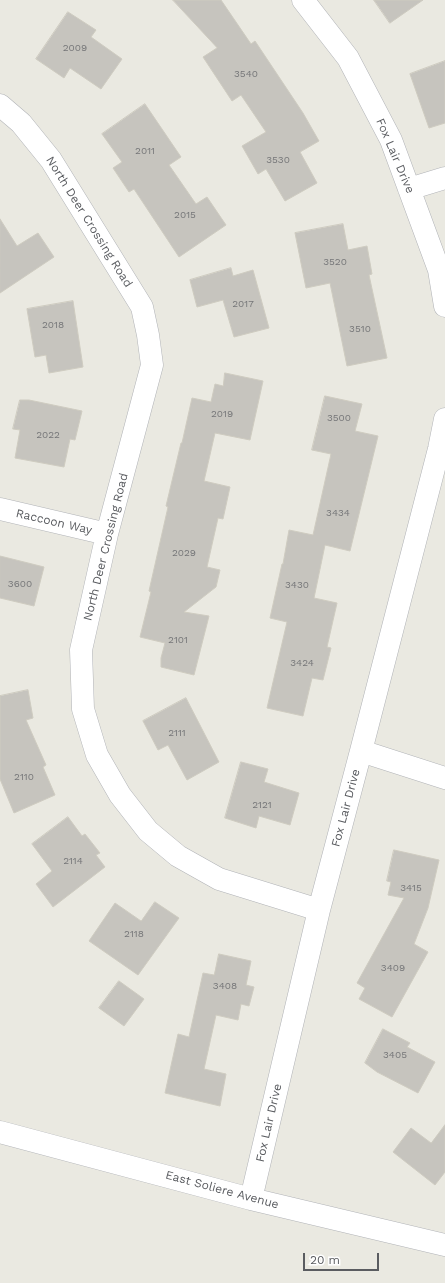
<!DOCTYPE html>
<html>
<head>
<meta charset="utf-8">
<style>
  body { margin:0 }
  #map { position:relative; width:445px; height:1283px; overflow:hidden; background:#eae9e1; font-family:"Work Sans",sans-serif }
  canvas { display:block }
  .scale { position:absolute; left:303px; top:1253px; width:76px; height:18px; box-sizing:border-box; border:2px solid #5a5c60; border-top:0; padding-left:5px; font-size:12px; line-height:14px; white-space:nowrap; color:#5a5c60; -webkit-text-stroke:3px #fff; paint-order:stroke }
</style>
</head>
<body>
<div id="map">
<canvas width="445" height="1283"></canvas>
<div class="scale">20 m</div>
</div>
<script>
const ctx = document.querySelector('canvas').getContext('2d');
ctx.lineJoin = 'round';
function paint(path, color) { ctx.fillStyle = color; ctx.fill(path, 'evenodd'); }
function stroke(path, color, width, dash) { ctx.strokeStyle = color; ctx.lineWidth = width; ctx.lineCap = dash ? 'butt' : 'round'; ctx.setLineDash(dash || []); ctx.stroke(path); }
function label(font, color, halo, rows, align = 'center') {
  ctx.font = font + ' "Work Sans",sans-serif'; ctx.lineWidth = 3; ctx.setLineDash([]); ctx.textBaseline = 'middle'; ctx.strokeStyle = halo; ctx.fillStyle = color; for (const [text, x, y, turn = 0] of rows) {
    ctx.save(); ctx.translate(x, y); ctx.rotate((+turn || 0) * Math.PI / 180); ctx.textAlign = isNaN(turn) ? turn : align; if (halo) ctx.strokeText(text, 0, 0); ctx.fillText(text, 0, 0); ctx.restore();
  }
}
const building = new Path2D(`
  M 173,0 L 221,0 L 251,44 L 255,41 L 303,113 L 319,141 L 300,152 L 317,183 L 285,201 L 266,169 L 258,174 L 242,146 L 266,132 L 241,95 L 232,101 L 203,57 L 217,48 Z
  M 374,0 L 423,0 L 390,23 Z
  M 68,12 L 96,30 L 91,37 L 122,59 L 101,89 L 70,68 L 64,78 L 36,59 Z
  M 445,61 L 445,123 L 429,128 L 410,74 Z
  M 145,104 L 181,157 L 169,165 L 196,204 L 207,197 L 226,225 L 179,257 L 134,189 L 129,192 L 113,168 L 122,162 L 102,134 Z
  M 0,219 L 17,246 L 38,233 L 54,257 L 0,293 Z
  M 343,224 L 348,250 L 367,246 L 372,274 L 369,275 L 387,358 L 347,366 L 330,283 L 306,288 L 295,233 Z
  M 231,268 L 233,276 L 253,270 L 269,328 L 234,337 L 223,300 L 197,307 L 190,280 Z
  M 73,301 L 83,367 L 49,373 L 46,355 L 35,357 L 27,309 Z
  M 225,373 L 263,381 L 250,440 L 215,433 L 204,481 L 230,487 L 223,519 L 218,518 L 207,567 L 220,570 L 216,587 L 184,612 L 209,616 L 194,675 L 161,667 L 161,658 L 165,643 L 140,637 L 151,592 L 149,591 L 168,507 L 166,506 L 181,443 L 182,443 L 192,398 L 211,402 L 215,384 L 223,386 Z
  M 325,396 L 362,404 L 355,431 L 378,436 L 350,551 L 325,545 L 314,598 L 337,603 L 327,647 L 331,648 L 323,680 L 312,678 L 303,716 L 267,708 L 287,622 L 270,618 L 282,564 L 283,564 L 289,530 L 313,535 L 331,454 L 312,450 Z
  M 20,400 L 29,400 L 82,411 L 75,440 L 70,439 L 64,467 L 15,458 L 20,430 L 13,429 Z
  M 0,556 L 44,567 L 34,606 L 0,598 Z
  M 28,690 L 33,718 L 26,720 L 46,765 L 43,767 L 55,795 L 14,813 L 0,779 L 0,696 Z
  M 186,698 L 219,762 L 187,780 L 168,745 L 158,750 L 143,721 Z
  M 241,762 L 268,769 L 264,782 L 299,793 L 290,825 L 259,816 L 256,828 L 225,818 Z
  M 68,817 L 82,836 L 85,834 L 100,853 L 96,855 L 105,867 L 53,907 L 36,884 L 52,871 L 32,844 Z
  M 394,850 L 439,860 L 428,908 L 414,944 L 428,952 L 392,1017 L 359,999 L 365,988 L 357,983 L 404,898 L 388,895 L 391,882 L 387,881 Z
  M 155,902 L 179,918 L 138,975 L 89,941 L 115,903 L 141,921 Z
  M 219,954 L 251,961 L 246,985 L 254,987 L 249,1006 L 241,1004 L 238,1020 L 216,1015 L 204,1069 L 226,1074 L 220,1106 L 165,1093 L 178,1034 L 189,1037 L 203,973 L 214,975 Z
  M 119,981 L 144,999 L 124,1026 L 99,1008 Z
  M 383,1029 L 410,1043 L 407,1047 L 435,1062 L 418,1093 L 377,1072 L 365,1063 Z
  M 445,1125 L 445,1172 L 435,1185 L 393,1152 L 411,1128 L 431,1143 Z`);
const minor = new Path2D(`
  M 303,0 L 348,58 L 391,140 L 439,270 L 445,306
  M 0,105 L 21,123 L 51,160 L 142,307 L 148,335 L 152,365 L 107,534 L 81,650 L 83,709 L 97,755 L 120,795 L 148,831 L 178,856 L 219,879 L 319,910
  M 409,189 L 445,178
  M 0,509 L 107,534
  M 361,751 L 445,778
  M 0,1132 L 251,1199 L 445,1245
  M 251,1199 L 319,910 L 361,751 L 439,449 L 445,419`);
const numberNames = [
  ["2009",75,48],
  ["3540",246,74],
  ["2011",145,151],
  ["3530",278,160],
  ["2015",185,215],
  ["3520",335,262],
  ["2017",243,304],
  ["2018",53,325],
  ["3510",360,329],
  ["2019",222,414],
  ["3500",339,418],
  ["2022",48,435],
  ["3434",338,513],
  ["2029",184,553],
  ["3600",20,584],
  ["3430",297,585],
  ["2101",178,640],
  ["3424",302,663],
  ["2111",177,733],
  ["2110",24,777],
  ["2121",262,805],
  ["2114",73,861],
  ["3415",411,888],
  ["2118",134,934],
  ["3409",393,968],
  ["3408",225,986],
  ["3405",395,1055]
];
const streetNames = [
  ["Fox Lair Drive",395,156,67],
  ["North Deer Crossing Road",89,222,58],
  ["Raccoon Way",54,522,13],
  ["North Deer Crossing Road",106,547,-76],
  ["Fox Lair Drive",346,808,-75],
  ["Fox Lair Drive",269,1123,-77],
  ["East Soliere Avenue",222,1190,15]
];
paint(building, '#c6c4be');
stroke(building, '#cecbc0', 1);
stroke(minor, '#b1b3b7', 23);
stroke(minor, '#fff', 22);
label('10px', '#757678', null, numberNames);
label('12px', '#5a5c60', '#fff', streetNames);
</script>
</body>
</html>
